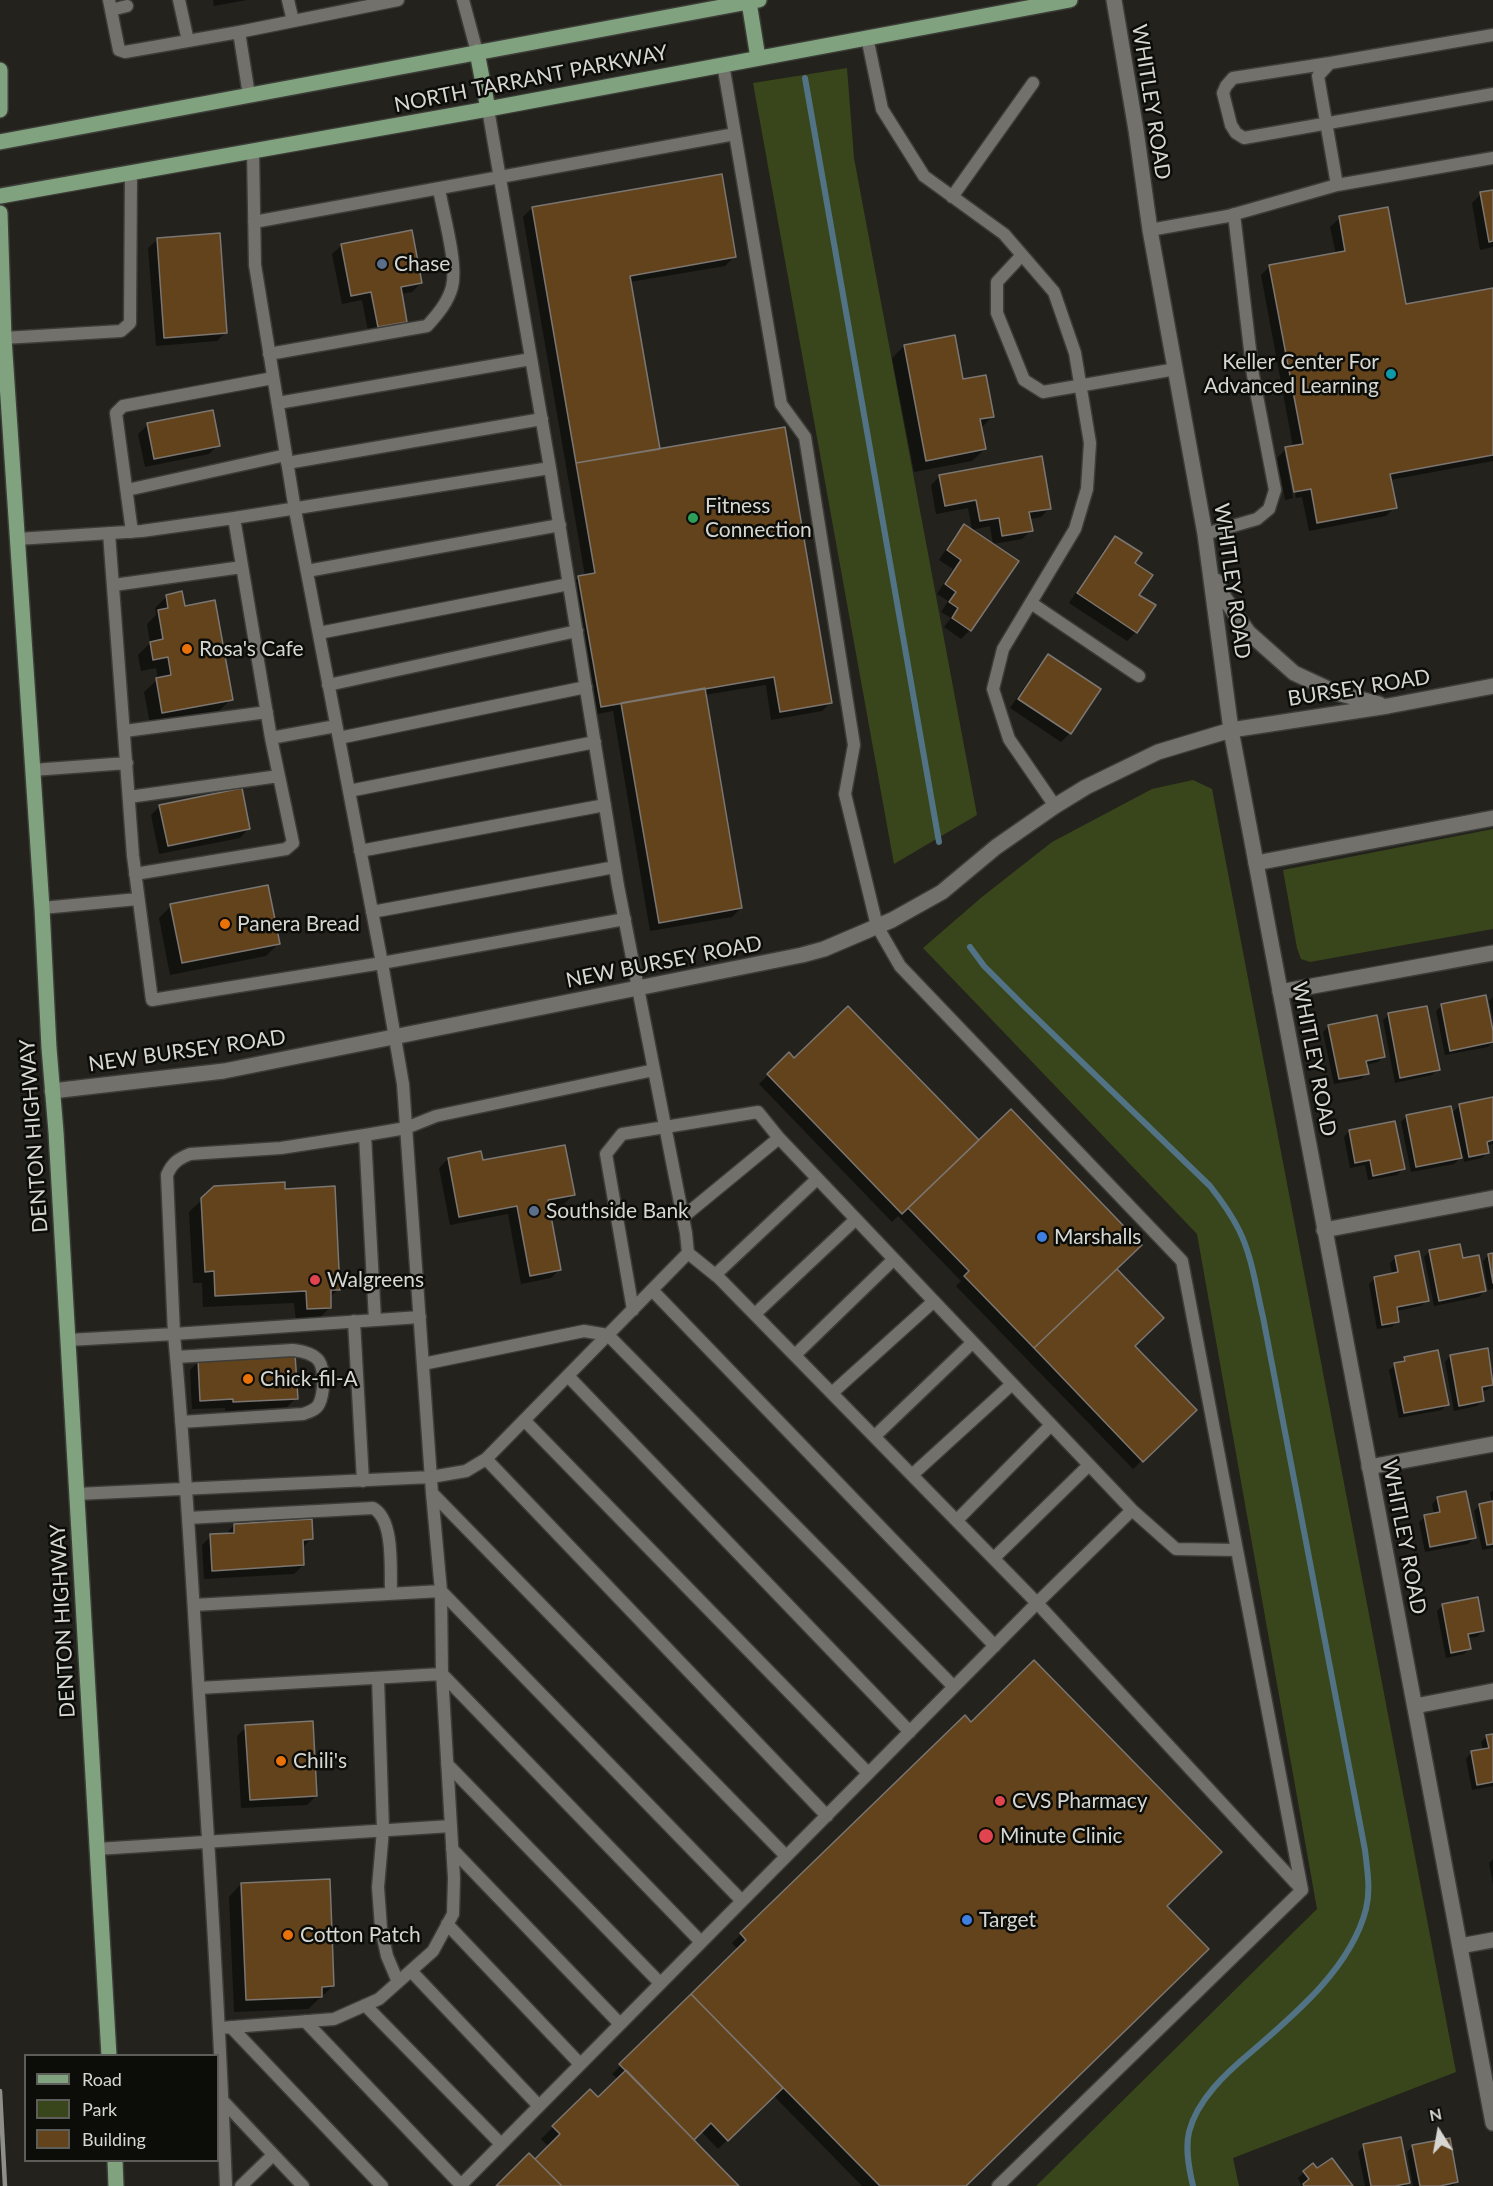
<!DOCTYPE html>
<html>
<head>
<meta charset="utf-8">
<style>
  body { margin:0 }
  #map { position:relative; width:1493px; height:2186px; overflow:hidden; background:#23221d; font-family:Lato,sans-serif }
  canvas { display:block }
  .legend { position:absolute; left:24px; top:2054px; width:195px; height:108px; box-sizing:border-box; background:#0c0c09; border:2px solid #5d5d59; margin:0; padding:8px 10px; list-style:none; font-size:18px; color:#d6d6d2 }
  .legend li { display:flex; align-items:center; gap:12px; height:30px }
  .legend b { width:30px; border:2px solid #5d5d59 }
  .north { position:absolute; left:1409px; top:2102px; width:60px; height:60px; -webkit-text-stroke:4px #0c0c09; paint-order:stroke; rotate:349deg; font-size:16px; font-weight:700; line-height:24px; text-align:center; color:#d6d6d2 }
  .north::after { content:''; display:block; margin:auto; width:21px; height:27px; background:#d6d6d2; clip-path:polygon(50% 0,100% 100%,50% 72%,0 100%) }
</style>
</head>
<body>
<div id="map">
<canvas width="1493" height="2186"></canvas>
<ul class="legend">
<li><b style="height:8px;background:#80a27e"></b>Road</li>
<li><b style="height:16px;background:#39461b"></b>Park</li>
<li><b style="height:16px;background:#63431c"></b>Building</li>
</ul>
<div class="north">N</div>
</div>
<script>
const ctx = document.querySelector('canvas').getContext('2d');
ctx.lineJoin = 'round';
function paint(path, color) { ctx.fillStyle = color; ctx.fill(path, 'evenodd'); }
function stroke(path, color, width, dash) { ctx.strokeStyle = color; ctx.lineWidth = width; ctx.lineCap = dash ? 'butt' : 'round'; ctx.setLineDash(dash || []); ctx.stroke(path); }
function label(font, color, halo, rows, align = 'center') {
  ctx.font = font + ' Lato,sans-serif'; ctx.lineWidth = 5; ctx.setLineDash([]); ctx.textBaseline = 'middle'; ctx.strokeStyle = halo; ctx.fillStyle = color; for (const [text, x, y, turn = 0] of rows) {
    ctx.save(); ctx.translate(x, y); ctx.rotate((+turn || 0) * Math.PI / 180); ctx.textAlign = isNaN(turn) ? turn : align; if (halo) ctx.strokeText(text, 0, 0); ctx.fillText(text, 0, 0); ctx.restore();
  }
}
const green = new Path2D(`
  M 847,68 L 854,158 L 977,815 L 894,864 L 753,83 Z
  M 1193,780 L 1212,789 L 1456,2072 L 1233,2158 L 1239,2186 L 1036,2186 L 1317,1909 L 1197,1234 L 923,948 L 982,897 L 1052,842 L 1152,789 Z
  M 1493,829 L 1493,929 L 1310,962 L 1301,959 L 1297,948 L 1283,870 Z`);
const shadow = new Path2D(`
  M 213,0 L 247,0 L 214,6 Z
  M 1493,191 L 1493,247 L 1480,250 L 1472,203 L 1481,194 Z
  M 532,208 L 734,257 L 725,266 L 630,282 L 659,451 L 831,702 L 822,711 L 771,720 L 766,685 L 704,695 L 741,908 L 732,917 L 650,931 L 613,711 L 592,715 L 570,586 L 579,577 L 585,576 L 523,217 Z
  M 1340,218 L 1405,306 L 1493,289 L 1493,461 L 1390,480 L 1395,507 L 1386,516 L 1309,531 L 1302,497 L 1296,498 L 1288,454 L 1285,454 L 1293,498 L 1285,500 L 1277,458 L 1286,449 L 1293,447 L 1261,275 L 1270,266 L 1336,254 L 1330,227 Z
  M 158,239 L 226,332 L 217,341 L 156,346 L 148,248 Z
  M 342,245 L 421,283 L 412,292 L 401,294 L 406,322 L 397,331 L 369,336 L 362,300 L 342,304 L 332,254 Z
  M 904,346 L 962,381 L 993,416 L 981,428 L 985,449 L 972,461 L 914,472 L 892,358 Z
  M 148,425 L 218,445 L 209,454 L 145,467 L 138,434 Z
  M 940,476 L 1050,508 L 1041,517 L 1029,519 L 1031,530 L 1022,539 L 993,544 L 990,526 L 972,530 L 968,508 L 936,514 L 931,485 Z
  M 964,526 L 970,630 L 961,639 L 944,627 L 951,618 L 941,612 L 948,601 L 937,594 L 953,569 L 939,560 L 955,535 Z
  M 1115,538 L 1133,563 L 1137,595 L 1153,606 L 1136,632 L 1127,641 L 1069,603 L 1106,547 Z
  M 167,596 L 183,607 L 231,699 L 219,711 L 150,724 L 144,692 L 158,679 L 156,668 L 141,671 L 138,655 L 150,643 L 147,624 L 156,615 L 155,608 Z
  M 1048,656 L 1099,690 L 1070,733 L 1061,742 L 1010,708 L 1039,665 Z
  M 160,806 L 249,828 L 240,838 L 159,854 L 151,815 Z
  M 171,906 L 278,944 L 266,956 L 170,975 L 159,918 Z
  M 1493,997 L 1493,1020 L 1489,1001 Z
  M 1442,1005 L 1493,1039 L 1493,1042 L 1488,1047 L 1445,1055 L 1436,1011 Z
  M 1389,1015 L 1438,1069 L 1432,1075 L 1395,1083 L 1383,1020 Z
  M 1329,1026 L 1384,1056 L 1378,1062 L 1366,1065 L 1367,1073 L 1361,1079 L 1334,1084 L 1323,1032 Z
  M 789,1054 L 794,1060 L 979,1142 L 1115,1269 L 1162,1318 L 1133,1346 L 1195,1410 L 1133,1469 L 956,1286 L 961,1281 L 898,1216 L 892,1222 L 759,1084 Z
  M 1493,1099 L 1493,1144 L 1486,1146 L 1488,1152 L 1482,1158 L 1464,1162 L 1463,1155 L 1454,1164 L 1411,1172 L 1401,1122 L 1407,1116 L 1451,1114 L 1460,1105 Z
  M 1349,1131 L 1403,1169 L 1397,1175 L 1368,1180 L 1365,1165 L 1350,1168 L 1344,1137 Z
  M 448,1159 L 481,1162 L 573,1195 L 564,1204 L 548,1207 L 560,1269 L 551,1278 L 521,1284 L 508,1214 L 450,1225 L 439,1168 Z
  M 214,1188 L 284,1191 L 339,1289 L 329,1298 L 330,1307 L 318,1320 L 296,1321 L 294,1303 L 203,1307 L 202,1283 L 193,1283 L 189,1212 Z
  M 1430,1251 L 1462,1260 L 1484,1291 L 1479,1297 L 1434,1306 L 1424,1257 Z
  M 1493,1254 L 1493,1289 L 1488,1290 L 1483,1261 L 1489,1255 Z
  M 1396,1257 L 1427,1300 L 1421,1306 L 1396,1311 L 1397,1321 L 1392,1327 L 1377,1329 L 1369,1284 L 1375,1278 L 1392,1275 L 1390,1263 Z
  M 1486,1349 L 1493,1385 L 1487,1390 L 1481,1391 L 1483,1400 L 1477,1406 L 1454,1411 L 1445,1362 L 1450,1356 Z
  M 1405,1358 L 1447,1404 L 1442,1410 L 1399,1418 L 1389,1370 Z
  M 199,1361 L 296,1398 L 287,1407 L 225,1411 L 225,1408 L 192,1409 L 190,1370 Z
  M 1493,1490 L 1493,1548 L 1482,1550 L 1474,1511 L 1480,1505 L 1492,1503 L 1490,1493 Z
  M 1438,1498 L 1474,1538 L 1468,1544 L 1425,1552 L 1419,1522 L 1425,1517 L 1434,1515 L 1432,1504 Z
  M 234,1525 L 311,1539 L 302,1548 L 303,1565 L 294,1574 L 204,1579 L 202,1545 L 211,1536 L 225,1535 Z
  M 1443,1605 L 1483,1631 L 1477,1637 L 1468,1638 L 1470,1648 L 1464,1654 L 1446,1658 L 1437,1611 Z
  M 965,1717 L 1165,1906 L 964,2186 L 862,2186 L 773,2095 L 718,2149 L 701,2131 L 692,2140 L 737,2186 L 498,2186 L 535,2161 L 549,2147 L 541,2139 L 590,2091 L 598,2099 L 618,2080 L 612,2074 L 738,1950 L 732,1943 Z
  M 246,1727 L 316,1796 L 307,1805 L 241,1808 L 237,1736 Z
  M 1493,1735 L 1493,1786 L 1472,1790 L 1466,1759 L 1471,1753 L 1483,1751 L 1481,1742 L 1487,1736 Z
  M 1493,1859 L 1493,1885 L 1489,1863 Z
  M 241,1884 L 333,1986 L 308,2009 L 234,2012 L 229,1897 Z
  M 1364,2146 L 1408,2183 L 1405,2186 L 1365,2186 L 1358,2152 Z
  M 1412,2147 L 1457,2182 L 1453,2186 L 1413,2186 L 1407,2152 Z
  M 1313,2165 L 1317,2170 L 1351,2186 L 1302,2186 L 1298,2178 Z`);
const stream = new Path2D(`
  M 805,78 L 939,842
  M 970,947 L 984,966 L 1025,1007 L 1210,1186 C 1221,1200 1231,1214 1239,1230 C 1252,1256 1256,1288 1263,1317 L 1365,1850 C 1367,1869 1371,1889 1366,1909 C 1351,1968 1294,2015 1250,2053 C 1226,2073 1197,2100 1189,2132 C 1185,2149 1189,2169 1193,2186`);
const building = new Path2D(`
  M 722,174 L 736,257 L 630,276 L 660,449 L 576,463 L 532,207 Z
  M 1493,190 L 1493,241 L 1489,242 L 1480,192 Z
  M 1388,207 L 1406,304 L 1493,288 L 1493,455 L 1390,474 L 1397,508 L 1317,523 L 1311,489 L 1294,492 L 1285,447 L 1303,444 L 1269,265 L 1345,251 L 1339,216 Z
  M 412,230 L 422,283 L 401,287 L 407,322 L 378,327 L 371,292 L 351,296 L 341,244 Z
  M 220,233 L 227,333 L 164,338 L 157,238 Z
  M 955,335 L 963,379 L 986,375 L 994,417 L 980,419 L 986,449 L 926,461 L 904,345 Z
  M 213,410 L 220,446 L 154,459 L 147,423 Z
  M 785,427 L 832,703 L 780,712 L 774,677 L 601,707 L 578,576 L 595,573 L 576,463 Z
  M 1042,456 L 1051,509 L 1029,512 L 1033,531 L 1002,536 L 999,518 L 980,521 L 976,500 L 945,506 L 939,475 Z
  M 964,524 L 1019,561 L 971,631 L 952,618 L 958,608 L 949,602 L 956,592 L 945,584 L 961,560 L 947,550 Z
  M 1115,536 L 1142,553 L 1135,563 L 1153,575 L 1139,595 L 1156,605 L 1137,633 L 1077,593 Z
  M 182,591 L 185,606 L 215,600 L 233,700 L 162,713 L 156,678 L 171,675 L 168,657 L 153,660 L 150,642 L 163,639 L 158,610 L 168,608 L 166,595 Z
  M 1048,654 L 1101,689 L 1071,734 L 1018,699 Z
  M 705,688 L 742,908 L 659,923 L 621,703 Z
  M 242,788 L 250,829 L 168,846 L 159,805 Z
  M 268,885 L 280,944 L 182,963 L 170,904 Z
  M 1486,995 L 1493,1031 L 1493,1042 L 1450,1051 L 1441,1004 Z
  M 848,1006 L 979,1140 L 902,1214 L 767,1074 L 789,1052 L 794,1058 Z
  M 1427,1006 L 1440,1070 L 1400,1078 L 1388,1013 Z
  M 1377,1015 L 1385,1057 L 1366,1061 L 1369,1074 L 1339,1079 L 1328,1025 Z
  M 1493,1097 L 1493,1140 L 1487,1142 L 1489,1153 L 1469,1157 L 1459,1104 Z
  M 1451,1106 L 1462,1158 L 1416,1167 L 1406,1115 Z
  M 1011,1109 L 1142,1245 L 1034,1348 L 964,1276 L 969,1271 L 908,1208 Z
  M 1395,1121 L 1405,1169 L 1373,1176 L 1370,1160 L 1355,1163 L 1349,1130 Z
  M 565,1145 L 575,1195 L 548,1200 L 561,1270 L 530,1276 L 517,1206 L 459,1217 L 448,1158 L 481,1151 L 483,1160 Z
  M 285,1182 L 285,1189 L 335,1186 L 340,1290 L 331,1290 L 331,1308 L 307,1309 L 306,1291 L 215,1296 L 214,1271 L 205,1272 L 201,1198 L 214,1186 Z
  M 1460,1244 L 1463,1258 L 1479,1255 L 1486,1291 L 1439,1301 L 1429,1250 Z
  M 1419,1251 L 1429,1301 L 1397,1307 L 1399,1322 L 1382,1325 L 1374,1277 L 1398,1272 L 1395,1256 Z
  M 1493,1253 L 1493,1283 L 1488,1254 Z
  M 1117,1269 L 1164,1318 L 1135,1346 L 1197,1410 L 1143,1462 L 1034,1348 Z
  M 1488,1348 L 1493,1385 L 1482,1387 L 1484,1401 L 1459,1406 L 1450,1355 Z
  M 1438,1350 L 1449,1405 L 1404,1413 L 1394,1363 L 1405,1361 L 1404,1357 Z
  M 295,1354 L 298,1399 L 233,1402 L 233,1399 L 200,1401 L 198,1359 Z
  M 1466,1491 L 1476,1538 L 1430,1547 L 1424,1515 L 1440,1512 L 1437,1497 Z
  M 1493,1501 L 1493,1544 L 1487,1545 L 1479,1504 Z
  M 312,1519 L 313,1539 L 303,1540 L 304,1565 L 212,1571 L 210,1534 L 234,1533 L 234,1524 Z
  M 1478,1597 L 1484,1631 L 1468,1634 L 1471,1649 L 1451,1653 L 1442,1604 Z
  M 1034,1660 L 1222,1852 L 1167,1906 L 1209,1949 L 966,2186 L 880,2186 L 691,1994 L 746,1940 L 740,1933 L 965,1715 L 971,1722 Z
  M 313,1721 L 317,1796 L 250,1800 L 245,1725 Z
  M 1493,1734 L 1493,1782 L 1477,1785 L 1471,1751 L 1489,1748 L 1486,1735 Z
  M 330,1879 L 334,1986 L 322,1987 L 322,1997 L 246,2000 L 241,1883 Z
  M 691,1994 L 783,2088 L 728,2141 L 711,2123 L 694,2140 L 619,2064 Z
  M 626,2070 L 694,2140 L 739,2186 L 562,2186 L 535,2159 L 560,2134 L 552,2126 L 590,2089 L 598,2097 Z
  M 1401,2137 L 1410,2183 L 1395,2186 L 1371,2186 L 1363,2144 Z
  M 1450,2138 L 1458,2182 L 1440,2186 L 1420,2186 L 1412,2145 Z
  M 529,2153 L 562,2186 L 496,2186 Z
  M 1332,2158 L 1353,2186 L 1304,2186 L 1303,2184 L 1309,2179 L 1303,2171 L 1313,2163 L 1317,2168 Z`);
const service = new Path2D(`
  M 109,0 L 119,50 L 125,52 L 239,32 L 249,95
  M 179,0 L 188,41
  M 288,0 L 293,21
  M 463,0 L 477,52
  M 111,10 L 127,6
  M 239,32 L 398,0
  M 867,37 L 882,109 L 924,176 L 1004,234 L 1054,292 L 1075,353 L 1090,443 L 1087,489 L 1075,529 L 1003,649 L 993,689 L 1009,739 L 1055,806
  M 1330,63 L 1233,78 L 1226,86 L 1223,93 L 1231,125 L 1236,133 L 1244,138 L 1493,94
  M 735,134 L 781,404 L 805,437 L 854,745 L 845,794 L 877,926 L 900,966 L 1182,1261 L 1237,1550 L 1176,1549 L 1132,1510 L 779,1138
  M 1337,185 L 1318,76 L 1330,63 L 1493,35
  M 952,197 L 1033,83
  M 254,222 L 735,134 L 723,64
  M 1150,230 L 1228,216 L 1337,185 L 1493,158
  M 1022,255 L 997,282 L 997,313 L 1024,380 L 1043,392 L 1176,369
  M 4,338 L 121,331 L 130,323 L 131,173
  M 269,354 L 427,326 C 438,314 448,302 452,287 C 458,264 443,213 439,189
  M 278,403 L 531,359
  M 287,463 L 542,419
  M 127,490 L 286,455
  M 234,518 L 271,738
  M 132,532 L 116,413 L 123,406 L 273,378
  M 109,533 L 133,856 L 152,1000 L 382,963 L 625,919
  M 1205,534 L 1257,519 L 1269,509 L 1275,490 L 1253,375 L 1234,214
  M 17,539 L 142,531 L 234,518 L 550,468 L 488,109
  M 307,571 L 560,525
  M 114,585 L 242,567
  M 1031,603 L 1139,676
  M 319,633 L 569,584
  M 328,685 L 577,631
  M 125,731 L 267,712
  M 339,738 L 586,687
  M 33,770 L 127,763
  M 349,791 L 595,742
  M 129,797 L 279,776
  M 360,851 L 605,805
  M 135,874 L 286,849 L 293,843 L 271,738 L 336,726
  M 42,908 L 138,899
  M 372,912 L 615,867
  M 365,1135 L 375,1320
  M 688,1253 L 719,1278 L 1037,1603 L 1302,1890
  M 715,1275 L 817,1179
  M 652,1290 L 995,1646
  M 633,1310 L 606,1154 L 622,1134 L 758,1112 L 779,1138 L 683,1217
  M 755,1314 L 856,1219
  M 354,1321 L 363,1481
  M 68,1340 L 174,1334 L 167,1175 C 172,1163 178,1159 190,1154 L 281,1148 L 365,1135 L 406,1128 L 436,1116 L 654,1070
  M 795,1355 L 894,1259
  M 176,1357 L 293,1350 C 302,1351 313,1353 319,1361 C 325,1370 324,1394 319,1404 C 316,1410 309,1412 303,1414 L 181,1422
  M 423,1364 L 584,1331 L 608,1335 L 954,1687
  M 568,1376 L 910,1732
  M 832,1393 L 934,1301
  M 524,1420 L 868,1773
  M 875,1436 L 972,1343
  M 486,1459 L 827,1816
  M 912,1475 L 1012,1384
  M 432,1493 L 786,1856
  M 77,1494 L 431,1477 L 466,1471 L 486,1459 L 688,1253 L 686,1233 L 618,886 L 550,468
  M 188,1518 L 373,1508 C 395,1520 390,1571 391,1594
  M 957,1520 L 1051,1425
  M 994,1558 L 1089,1465
  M 194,1605 L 441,1591 L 742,1901
  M 378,1678 L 383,1830 L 378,1887 L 381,1928 L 387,1956 L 398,1982
  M 199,1688 L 442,1674 L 701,1942
  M 447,1764 L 660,1983
  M 97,1849 L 451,1826
  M 452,1849 L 620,2024
  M 447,1924 L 580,2064
  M 411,1971 L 539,2106
  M 365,2005 L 501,2144
  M 305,2021 L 461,2185
  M 231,2027 L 382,2186
  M 220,2028 L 334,2019 L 379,1999 L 433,1951 L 453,1914 L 454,1878 L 442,1674 L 441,1591 L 432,1493 L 403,1084 L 382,963 L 295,510 L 255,265 L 253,151
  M 223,2101 L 303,2186
  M 226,2186 C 220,2033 211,1881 201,1728 C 193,1597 186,1465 174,1334 L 420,1317
  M 241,2186 L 273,2155
  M 460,2186 L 1037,1603 L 1132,1510
  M 998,2186 L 1302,1890 L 1237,1550`);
const minor = new Path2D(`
  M 1256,863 L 1493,818
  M 1280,992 L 1493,953
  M 1324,1230 L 1493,1198
  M 1369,1467 L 1493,1444
  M 1415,1706 L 1493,1691
  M 1460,1946 L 1493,1940`);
const tertiary = new Path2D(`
  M 1114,0 L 1136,130 L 1150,230 L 1205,534 L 1231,730 L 1493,2123
  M 1216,581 L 1223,596 L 1248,632 L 1294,673 L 1337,693 L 1379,704
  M 52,1091 L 224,1071 L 802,955 L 824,949 L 892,920 L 942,892 L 996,847 L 1055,806 L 1086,787 L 1158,752 L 1231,730 L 1388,706 L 1493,686`);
const primary = new Path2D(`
  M 749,2 L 758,58
  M 477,52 L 488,109
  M 0,70 L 0,110
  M 0,142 L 759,0
  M 0,196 L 488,109 L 1070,0
  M 0,213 L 4,338 L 42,908 L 49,1048 L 56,1132 L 109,2056
  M 115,2160 L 116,2186`);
const rail = new Path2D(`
  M 0,2091 L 5,2186`);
const markers = [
  [382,264,6,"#5c6f8a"],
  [1391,374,6,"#0f9aa8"],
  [693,518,6,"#2e9e5b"],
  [187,649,6,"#e8710a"],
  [225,924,6,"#e8710a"],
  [534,1211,6,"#5c6f8a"],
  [1042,1237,6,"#3f7fe0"],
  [315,1280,6,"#e0444e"],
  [248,1379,6,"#e8710a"],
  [281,1761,6,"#e8710a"],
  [1000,1801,6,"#e0444e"],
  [986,1836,8,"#e0444e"],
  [967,1920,6,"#3f7fe0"],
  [288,1935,6,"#e8710a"]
];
const streetNames = [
  ["NORTH TARRANT PARKWAY",531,79,-11],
  ["WHITLEY ROAD",1151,102,81],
  ["WHITLEY ROAD",1232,581,82],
  ["BURSEY ROAD",1359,688,-9],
  ["NEW BURSEY ROAD",664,962,-11],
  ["NEW BURSEY ROAD",187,1051,-8],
  ["WHITLEY ROAD",1314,1059,79],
  ["DENTON HIGHWAY",34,1136,-94],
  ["WHITLEY ROAD",1404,1537,79],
  ["DENTON HIGHWAY",63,1621,-93]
];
const poiNames = [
  ["Chase",394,264],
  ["Keller Center For",1379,362,"right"],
  ["Advanced Learning",1379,386,"right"],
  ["Fitness",705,506],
  ["Connection",705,530],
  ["Rosa's Cafe",199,649],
  ["Panera Bread",237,924],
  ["Southside Bank",546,1211],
  ["Marshalls",1054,1237],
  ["Walgreens",327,1280],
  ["Chick-fil-A",260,1379],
  ["Chili's",293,1761],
  ["CVS Pharmacy",1012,1801],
  ["Minute Clinic",1000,1836],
  ["Target",979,1920],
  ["Cotton Patch",300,1935]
];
paint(green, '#39461b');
paint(shadow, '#0007');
stroke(stream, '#527386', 6);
paint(building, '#63431c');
stroke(building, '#7b7671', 1.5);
stroke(service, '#3c3c38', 15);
stroke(minor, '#3c3c38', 18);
stroke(tertiary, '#3c3c38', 18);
stroke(primary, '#3c3c38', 18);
stroke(service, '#72716b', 12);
stroke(minor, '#72716b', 15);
stroke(tertiary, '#72716b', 15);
stroke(primary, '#80a27e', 15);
stroke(rail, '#8f8f8a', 4.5);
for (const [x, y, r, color] of markers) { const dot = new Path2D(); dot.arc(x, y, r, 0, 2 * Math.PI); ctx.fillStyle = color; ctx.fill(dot); stroke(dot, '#0c0c09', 2); }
label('21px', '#d6d6d2', '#0c0c09', streetNames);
label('21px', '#d6d6d2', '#0c0c09', poiNames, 'left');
</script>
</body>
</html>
